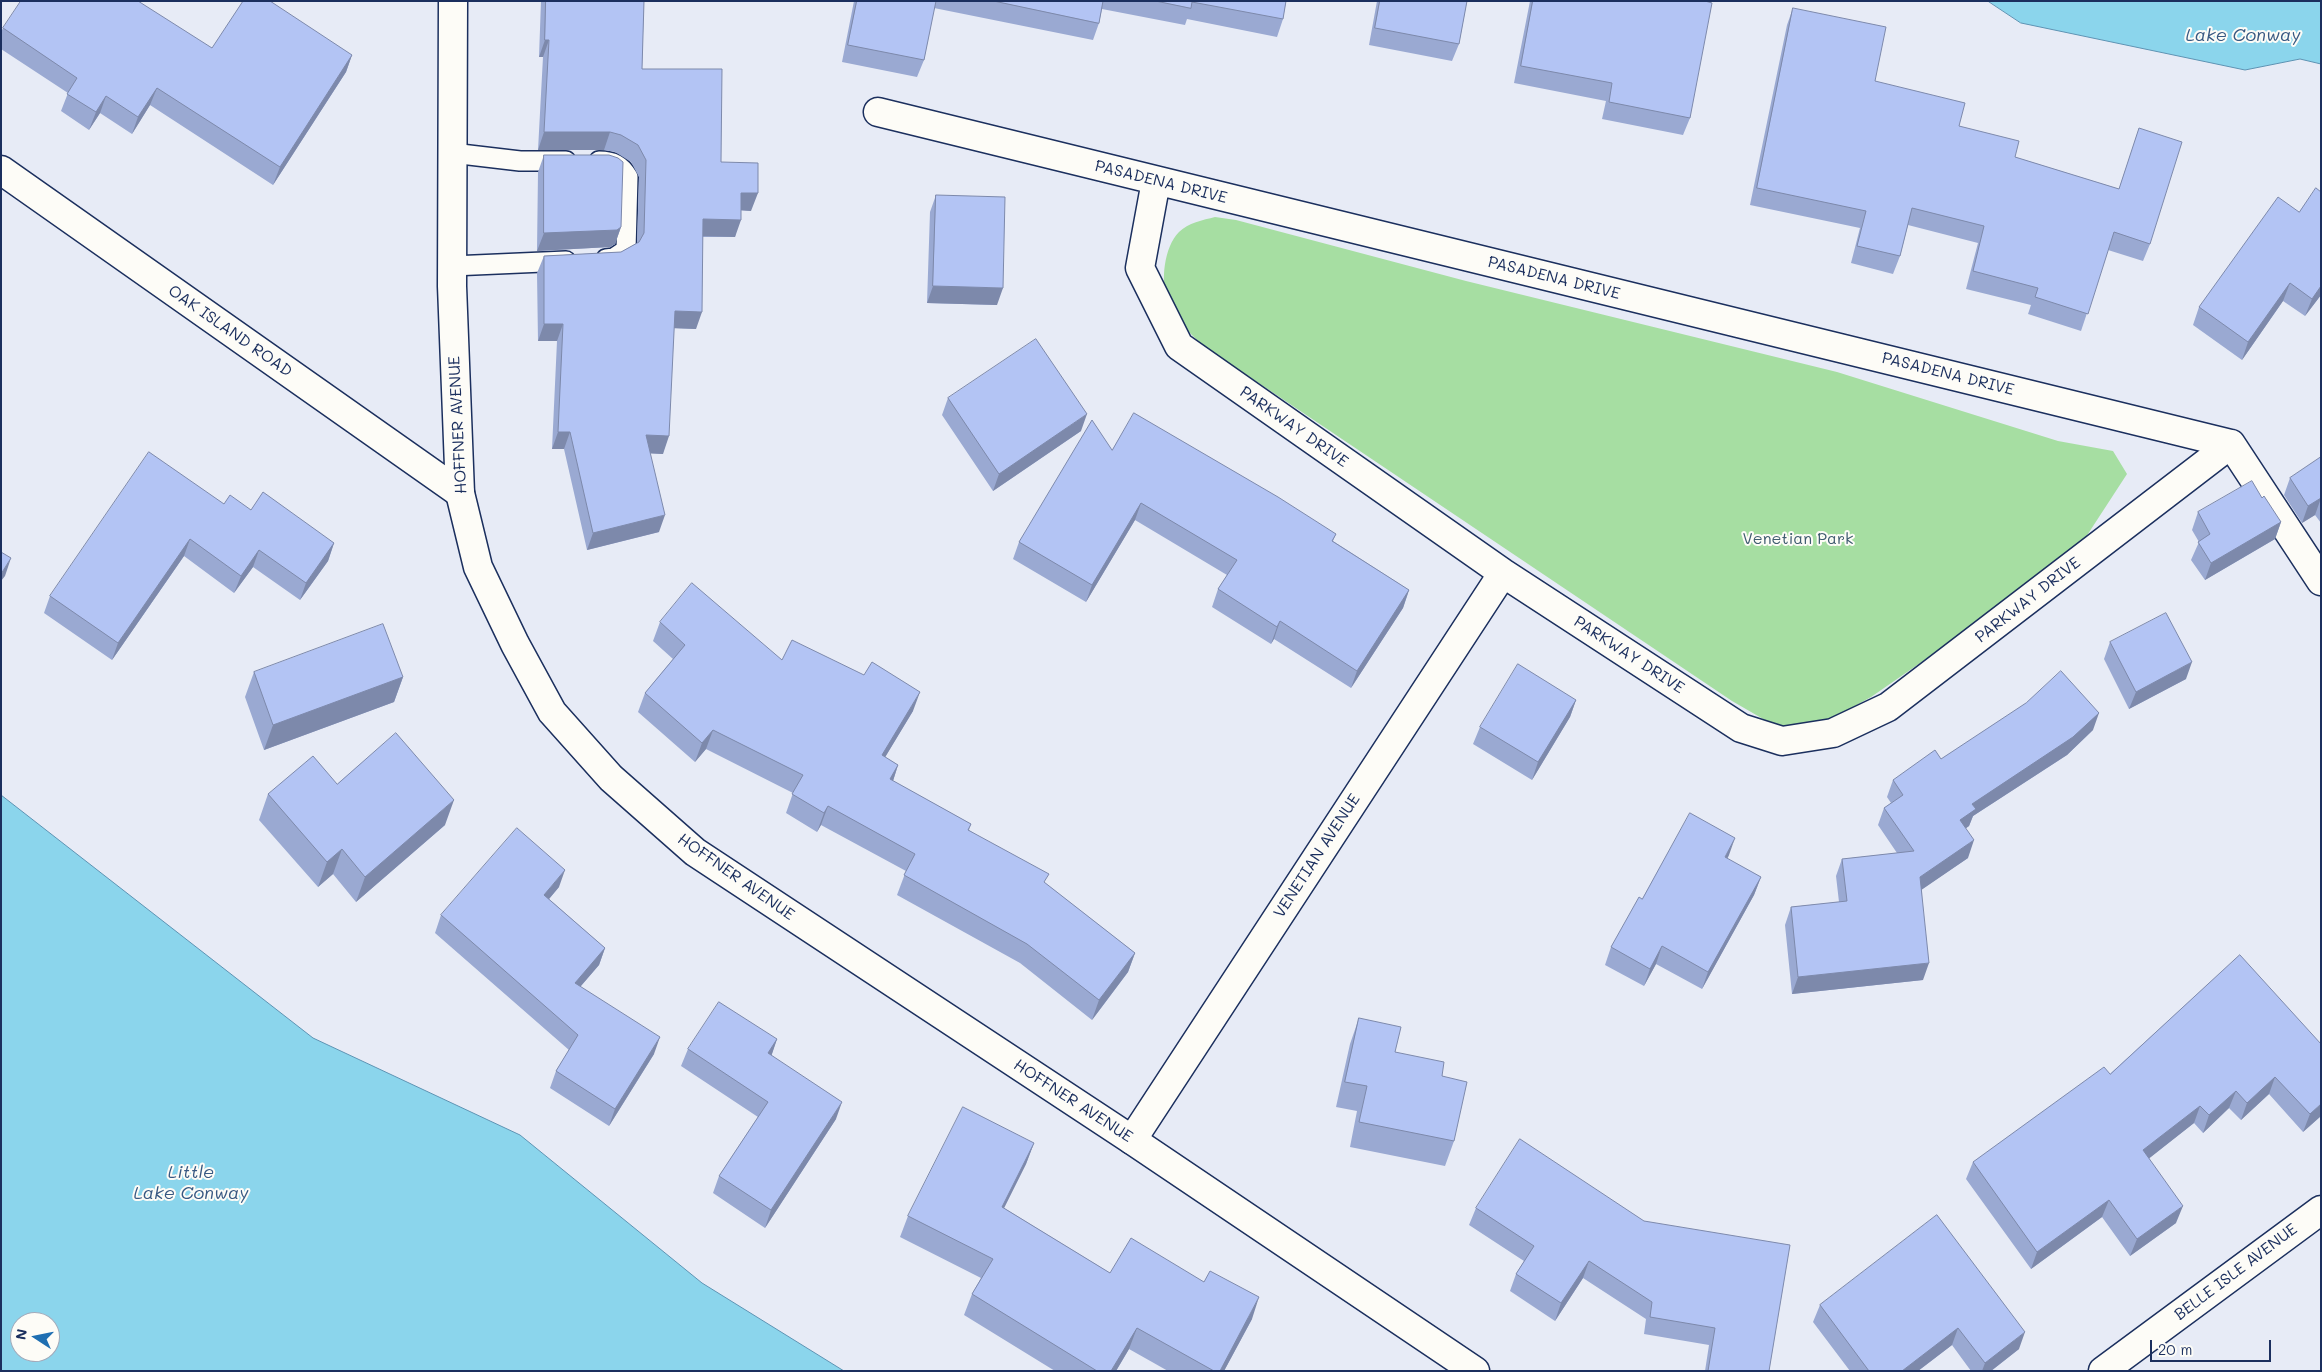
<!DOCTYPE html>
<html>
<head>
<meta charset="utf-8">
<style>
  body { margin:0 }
  #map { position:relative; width:2322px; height:1372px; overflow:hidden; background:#e7ebf6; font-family:Mali,sans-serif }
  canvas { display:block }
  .frame { position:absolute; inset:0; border:2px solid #1b2f5e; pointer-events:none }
  .north { position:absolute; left:10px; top:1312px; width:50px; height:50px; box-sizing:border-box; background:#fdfcf7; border:1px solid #a3aaba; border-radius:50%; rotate:281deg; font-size:14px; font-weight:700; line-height:20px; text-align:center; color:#1b2f5e }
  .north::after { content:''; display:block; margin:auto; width:18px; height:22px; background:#1f6fb2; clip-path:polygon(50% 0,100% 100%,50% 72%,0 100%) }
  .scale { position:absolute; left:2150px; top:1340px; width:121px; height:22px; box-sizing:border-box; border:2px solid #1b2f5e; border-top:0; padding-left:6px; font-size:15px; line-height:18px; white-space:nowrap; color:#1b2f5e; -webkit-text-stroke:4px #fdfcf7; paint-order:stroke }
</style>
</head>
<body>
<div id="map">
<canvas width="2322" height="1372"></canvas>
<div class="frame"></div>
<div class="north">N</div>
<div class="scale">20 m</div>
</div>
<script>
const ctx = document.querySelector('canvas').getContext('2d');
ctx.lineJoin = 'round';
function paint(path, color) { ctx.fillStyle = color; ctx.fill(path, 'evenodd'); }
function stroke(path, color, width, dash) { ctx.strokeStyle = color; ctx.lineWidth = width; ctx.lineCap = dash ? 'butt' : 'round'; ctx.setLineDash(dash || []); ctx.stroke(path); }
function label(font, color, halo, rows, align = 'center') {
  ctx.font = font + ' Mali,sans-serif'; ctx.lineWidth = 4; ctx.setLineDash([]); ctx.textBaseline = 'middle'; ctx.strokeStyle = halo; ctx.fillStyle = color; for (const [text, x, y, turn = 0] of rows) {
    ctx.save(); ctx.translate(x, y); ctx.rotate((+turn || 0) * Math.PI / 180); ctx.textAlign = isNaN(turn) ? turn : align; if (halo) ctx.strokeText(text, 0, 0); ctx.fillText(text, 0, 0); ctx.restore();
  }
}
const green = new Path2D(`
  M 1215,217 L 1236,220 L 1466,281 L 1837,372 L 2058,441 L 2113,451 L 2127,474 L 2084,540 L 1926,659 L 1871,697 L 1828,721 L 1802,729 L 1777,727 L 1732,701 L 1205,347 C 1191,335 1175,319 1168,302 C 1160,282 1164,247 1179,232 C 1188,223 1203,220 1215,217 Z`);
const water = new Path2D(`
  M 1988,1 L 2321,1 L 2321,64 L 2300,59 L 2245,70 L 2021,23 Z
  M 1,795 L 313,1038 L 520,1135 L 702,1283 L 844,1371 L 1,1371 ZM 20,1322 L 50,1322 L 50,1352 L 20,1352 Z`);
const service = new Path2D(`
  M 452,153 L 520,161 L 566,161
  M 599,161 C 613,161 621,165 628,177 L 626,250 L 614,258 L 606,259
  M 452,266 L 566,261`);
const minor = new Path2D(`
  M 878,112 L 2231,444
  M 1,170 L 460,493
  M 1156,181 L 1140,268 L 1179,346 L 1503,573 L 1741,728 L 1782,741 L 1833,733 L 1888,707 L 2231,444
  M 2231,444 L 2321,581
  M 1132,1140 L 1503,573
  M 2103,1371 L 2321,1210`);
const secondary = new Path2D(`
  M 453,1 L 452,286 L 460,493 L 478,567 L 515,644 L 552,712 L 611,778 L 695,852 L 1132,1140 L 1475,1371`);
const wall = new Path2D(`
  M 541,1 L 644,1 L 642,69 L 721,162 L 751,211 L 741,210 L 735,237 L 703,237 L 696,329 L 674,328 L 663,454 L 650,453 L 659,532 L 587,550 L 564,449 L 552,449 L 557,341 L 538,341 L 537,273 L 544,256 L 621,252 L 637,243 L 639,177 L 631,162 L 615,152 L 604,150 L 538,150 L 543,57 L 539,57 Z
  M 854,1 L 1286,1 L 1283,19 L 1277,37 L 1187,19 L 1185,25 L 1102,9 L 1099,23 L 1093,40 L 934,8 L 924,60 L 917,77 L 842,62 Z
  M 1377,1 L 1467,1 L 1459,44 L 1452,61 L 1369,45 Z
  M 1530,1 L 1705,1 L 1690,118 L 1683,135 L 1602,119 L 1606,101 L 1514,83 Z
  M 1793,8 L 1875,81 L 1959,126 L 2015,157 L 2119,189 L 2139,128 L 2150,244 L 2143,261 L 2108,250 L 2081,331 L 2028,314 L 2031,305 L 1966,289 L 1978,243 L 1908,225 L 1900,256 L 1893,274 L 1851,263 L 1860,228 L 1750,205 L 1787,25 Z
  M 3,28 L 212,48 L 352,55 L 346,72 L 273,185 L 150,105 L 132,134 L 100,113 L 89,130 L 61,111 L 68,93 L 1,49 L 1,32 Z
  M 544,155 L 621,227 L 615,244 L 610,247 L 537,251 L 538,172 Z
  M 2321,192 L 2321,295 L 2305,316 L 2283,301 L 2242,360 L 2193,325 L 2199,307 Z
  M 936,195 L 997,305 L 927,303 L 930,212 Z
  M 948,398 L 1081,431 L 993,491 L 942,415 Z
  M 1112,450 L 1336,534 L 1333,541 L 1409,590 L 1403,608 L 1351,688 L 1274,639 L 1271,644 L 1212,607 L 1218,589 L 1227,575 L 1135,520 L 1086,602 L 1013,559 L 1019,542 Z
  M 2321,457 L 2321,523 L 2315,515 L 2302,523 L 2284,495 L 2290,478 Z
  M 2262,498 L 2281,522 L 2275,539 L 2205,580 L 2191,560 L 2199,542 L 2192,530 L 2198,512 Z
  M 224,504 L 251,510 L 334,543 L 328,561 L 300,600 L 253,567 L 234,593 L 184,556 L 112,660 L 44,613 L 50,596 Z
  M 660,622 L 782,660 L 913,711 L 885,757 L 898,765 L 893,781 L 971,824 L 969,830 L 1045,883 L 1135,953 L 1128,972 L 1092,1020 L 1020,963 L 897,895 L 906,871 L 821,825 L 817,832 L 786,813 L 793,793 L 706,749 L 695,762 L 638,712 L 645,693 L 673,659 L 653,641 Z
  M 2110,642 L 2186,679 L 2129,709 L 2104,659 Z
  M 254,672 L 403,677 L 394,702 L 264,750 L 245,697 Z
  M 1576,700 L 1570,717 L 1532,780 L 1473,744 L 1480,727 Z
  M 2093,730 L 2067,755 L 1973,816 L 1969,826 L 1966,828 L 1968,858 L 1922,889 L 1923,980 L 1792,994 L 1785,925 L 1791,907 L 1839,902 L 1836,876 L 1842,859 L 1897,853 L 1878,825 L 1884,808 L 1891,803 L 1887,797 L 1893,780 L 1941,759 Z
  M 337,784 L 445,825 L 356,902 L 333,874 L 318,887 L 259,820 L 268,794 Z
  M 1729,855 L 1727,859 L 1761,877 L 1754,895 L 1702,989 L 1656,964 L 1644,986 L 1605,965 L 1611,947 L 1642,899 Z
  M 559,887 L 549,899 L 605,948 L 599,965 L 580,987 L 654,1054 L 609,1126 L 550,1088 L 556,1071 L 569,1050 L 435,933 L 441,915 Z
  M 2240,955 L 2321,1116 L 2303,1132 L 2269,1094 L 2241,1120 L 2229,1108 L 2203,1133 L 2194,1123 L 2149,1158 L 2176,1223 L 2130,1256 L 2102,1217 L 2031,1269 L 1966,1179 L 1973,1162 L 2110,1074 Z
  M 1359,1018 L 1395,1052 L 1442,1076 L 1454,1141 L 1445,1166 L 1350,1147 L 1357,1111 L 1336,1107 L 1350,1044 Z
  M 777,1039 L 771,1056 L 836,1119 L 765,1228 L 713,1193 L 719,1176 L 758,1117 L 681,1066 L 688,1049 Z
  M 1034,1143 L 1026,1164 L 1004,1208 L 1110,1273 L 1252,1319 L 1224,1371 L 1168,1371 L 1129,1349 L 1116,1371 L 1055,1371 L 964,1315 L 972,1294 L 981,1278 L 900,1237 L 908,1216 Z
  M 1476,1208 L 1644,1221 L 1769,1371 L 1705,1371 L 1709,1345 L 1644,1334 L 1646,1319 L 1583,1278 L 1555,1321 L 1510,1291 L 1516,1274 L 1524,1261 L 1469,1225 Z
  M 1937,1215 L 2019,1349 L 1991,1371 L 1971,1371 L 1952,1345 L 1918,1371 L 1850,1371 L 1813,1322 L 1820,1305 Z`);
const shadedWall = new Path2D(`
  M 545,40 L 549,40 L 543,57 L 539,57 Z
  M 352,55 L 346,72 L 273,185 L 280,167 Z
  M 157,88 L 150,105 L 132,134 L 138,117 Z
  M 106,96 L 100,113 L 89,130 L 96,112 Z
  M 544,132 L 610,132 L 604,150 L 538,150 Z
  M 741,193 L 758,193 L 751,211 L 735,210 Z
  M 703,219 L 741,220 L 735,237 L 697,236 Z
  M 621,227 L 615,244 L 610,247 L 537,251 L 544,233 Z
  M 2290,283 L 2283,301 L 2242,360 L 2248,342 Z
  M 933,286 L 1003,288 L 997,305 L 927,303 Z
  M 2321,286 L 2321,295 L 2305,316 L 2312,299 Z
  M 675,311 L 702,312 L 696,329 L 669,328 Z
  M 544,324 L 563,324 L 557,341 L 538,341 Z
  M 1087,414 L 1081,431 L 993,491 L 999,474 Z
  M 558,432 L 570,432 L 564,449 L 552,449 Z
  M 646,435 L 669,436 L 663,454 L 640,453 Z
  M 2321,498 L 2315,515 L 2302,523 L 2308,506 Z
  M 1141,503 L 1135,520 L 1086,602 L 1092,585 Z
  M 665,515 L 659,532 L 587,550 L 593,533 Z
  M 2281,522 L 2275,539 L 2205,580 L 2211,563 Z
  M 190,539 L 184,556 L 112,660 L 118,643 Z
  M 334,543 L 328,561 L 300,600 L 306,583 Z
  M 259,550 L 253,567 L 234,593 L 241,576 Z
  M 11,558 L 5,576 L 1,581 L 1,574 Z
  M 1409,590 L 1403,608 L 1351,688 L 1357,671 Z
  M 1280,621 L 1274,639 L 1271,644 L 1277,627 Z
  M 2192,662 L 2186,679 L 2129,709 L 2136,692 Z
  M 403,677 L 394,702 L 264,750 L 273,725 Z
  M 920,692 L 913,711 L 875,774 L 882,755 Z
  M 1576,700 L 1570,717 L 1532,780 L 1538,762 Z
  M 2099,713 L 2093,730 L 2067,755 L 1973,816 L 1969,826 L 1954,837 L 1960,820 L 1972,804 Z
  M 713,730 L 706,749 L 695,762 L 702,743 Z
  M 898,765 L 892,784 L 890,779 Z
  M 454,800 L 445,825 L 356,902 L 365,877 Z
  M 828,806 L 821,825 L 817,832 L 824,813 Z
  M 1735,838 L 1729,855 L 1719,874 L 1725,857 Z
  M 1974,840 L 1968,858 L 1914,895 L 1920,877 Z
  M 342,849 L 333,874 L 318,887 L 327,862 Z
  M 565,870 L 559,887 L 538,912 L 544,895 Z
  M 1761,877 L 1754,895 L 1702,989 L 1708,972 Z
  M 1662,946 L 1656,964 L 1644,986 L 1650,969 Z
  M 605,948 L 599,965 L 568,1001 L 575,983 Z
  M 1135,953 L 1128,972 L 1092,1020 L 1099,1000 Z
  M 1929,963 L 1923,980 L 1792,994 L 1798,977 Z
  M 660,1037 L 654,1054 L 609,1126 L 615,1109 Z
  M 777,1039 L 771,1057 L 768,1053 Z
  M 2275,1077 L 2269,1094 L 2241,1120 L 2247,1103 Z
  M 2236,1091 L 2229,1108 L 2203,1133 L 2209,1115 Z
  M 842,1102 L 836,1119 L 765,1228 L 771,1210 Z
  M 2321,1104 L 2321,1116 L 2303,1132 L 2310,1114 Z
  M 2200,1106 L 2194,1123 L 2137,1168 L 2143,1150 Z
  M 1034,1143 L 1026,1164 L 994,1228 L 1002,1207 Z
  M 2109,1200 L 2102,1217 L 2031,1269 L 2037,1252 Z
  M 2183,1206 L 2176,1223 L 2130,1256 L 2137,1239 Z
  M 1589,1261 L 1583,1278 L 1555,1321 L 1561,1303 Z
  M 1259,1297 L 1252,1319 L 1224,1371 L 1220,1371 Z
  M 1137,1328 L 1129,1349 L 1116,1371 L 1111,1371 Z
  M 1958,1328 L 1952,1345 L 1918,1371 L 1902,1371 Z
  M 2025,1332 L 2019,1349 L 1991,1371 L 1982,1371 L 1985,1363 Z`);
const building = new Path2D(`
  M 21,1 L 138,1 L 212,48 L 243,1 L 270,1 L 352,55 L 280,167 L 157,88 L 138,117 L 106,96 L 96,112 L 67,94 L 77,78 L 3,28 Z
  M 546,1 L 644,1 L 642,69 L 722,69 L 721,162 L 758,163 L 758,193 L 741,193 L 741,220 L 703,219 L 702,312 L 675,311 L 669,436 L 646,435 L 665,515 L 593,533 L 570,432 L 558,432 L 563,324 L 544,324 L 544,256 L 621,252 L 639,242 L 644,233 L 646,160 L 638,145 L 621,135 L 610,132 L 544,132 L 549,40 L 545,40 Z
  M 857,1 L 936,1 L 924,60 L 848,45 Z
  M 994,1 L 1103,1 L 1099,23 Z
  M 1156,1 L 1286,1 L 1283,19 L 1192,2 L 1191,8 Z
  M 1380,1 L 1467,1 L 1459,44 L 1375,28 Z
  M 1533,1 L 1705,1 L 1712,3 L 1690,118 L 1609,102 L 1612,83 L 1521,66 Z
  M 1793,8 L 1886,27 L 1875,81 L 1965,103 L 1959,126 L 2019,141 L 2015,157 L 2119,189 L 2139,128 L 2182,142 L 2150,244 L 2114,232 L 2088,314 L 2035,297 L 2038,288 L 1973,271 L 1984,226 L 1912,208 L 1900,256 L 1857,246 L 1866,211 L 1757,188 Z
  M 544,155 L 609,155 L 618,158 L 623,162 L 621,227 L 617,230 L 544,233 Z
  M 2316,188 L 2321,192 L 2321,286 L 2312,299 L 2290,283 L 2248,342 L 2199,307 L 2278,197 L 2299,212 Z
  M 936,195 L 1005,197 L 1003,288 L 933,286 Z
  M 1036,339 L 1087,414 L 999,474 L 948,398 Z
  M 1134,413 L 1278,497 L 1336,534 L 1332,541 L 1409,590 L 1357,671 L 1280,621 L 1277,627 L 1218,589 L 1237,560 L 1141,503 L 1092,585 L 1019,542 L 1092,420 L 1112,450 Z
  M 149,452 L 224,504 L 230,495 L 251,510 L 263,492 L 334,543 L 306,583 L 259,550 L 241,576 L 190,539 L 118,643 L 50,596 Z
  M 2321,457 L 2321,498 L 2308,506 L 2290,478 Z
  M 2252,481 L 2262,498 L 2264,496 L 2281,522 L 2211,563 L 2198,542 L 2210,534 L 2198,512 Z
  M 1,552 L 11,558 L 1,574 Z
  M 692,583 L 782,660 L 792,640 L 864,675 L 872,662 L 920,692 L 882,755 L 898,765 L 890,779 L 971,824 L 968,830 L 1049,874 L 1044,882 L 1135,953 L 1099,1000 L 1027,944 L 904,875 L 915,854 L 828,806 L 824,813 L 792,794 L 803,775 L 713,730 L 702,743 L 645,693 L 685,645 L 660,622 Z
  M 2166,613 L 2192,662 L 2136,692 L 2110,642 Z
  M 383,624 L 403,677 L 273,725 L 254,672 Z
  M 1518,664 L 1576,700 L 1538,762 L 1480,727 Z
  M 2061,671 L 2099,713 L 2073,737 L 1972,804 L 1976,809 L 1960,820 L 1974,840 L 1920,877 L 1929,963 L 1798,977 L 1791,907 L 1847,901 L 1842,859 L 1914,851 L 1884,808 L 1903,795 L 1893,780 L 1935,750 L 1941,759 L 2026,703 Z
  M 396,733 L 454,800 L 365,877 L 342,849 L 327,862 L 268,794 L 313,756 L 337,784 Z
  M 1690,813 L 1735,838 L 1725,857 L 1761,877 L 1708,972 L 1662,946 L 1650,969 L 1611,947 L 1639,897 L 1642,899 Z
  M 517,828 L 565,870 L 544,895 L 605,948 L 575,983 L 660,1037 L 615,1109 L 556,1071 L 578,1035 L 441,915 Z
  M 2240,955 L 2321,1044 L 2321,1104 L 2310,1114 L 2275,1077 L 2247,1103 L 2236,1091 L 2209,1115 L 2200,1106 L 2143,1150 L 2183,1206 L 2137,1239 L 2109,1200 L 2037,1252 L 1973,1162 L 2104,1067 L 2110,1074 Z
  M 719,1002 L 777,1039 L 768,1053 L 842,1102 L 771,1210 L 719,1176 L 768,1102 L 688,1049 Z
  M 1359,1018 L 1401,1027 L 1395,1052 L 1444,1062 L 1442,1076 L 1467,1082 L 1454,1141 L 1359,1122 L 1367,1086 L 1345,1082 Z
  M 963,1107 L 1034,1143 L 1002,1207 L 1110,1273 L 1131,1238 L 1204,1282 L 1210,1271 L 1259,1297 L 1220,1371 L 1214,1371 L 1137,1328 L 1111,1371 L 1097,1371 L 972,1294 L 993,1259 L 908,1216 Z
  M 1520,1139 L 1644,1221 L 1790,1245 L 1769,1371 L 1708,1371 L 1715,1328 L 1650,1317 L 1652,1302 L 1589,1261 L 1561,1303 L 1516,1274 L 1534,1246 L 1476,1208 Z
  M 1937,1215 L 2025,1332 L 1985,1363 L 1958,1328 L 1902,1371 L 1869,1371 L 1820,1305 Z`);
const streetNames = [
  ["PASADENA DRIVE",1161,182,14],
  ["PASADENA DRIVE",1554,278,14],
  ["OAK ISLAND ROAD",230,331,35],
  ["PASADENA DRIVE",1948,374,14],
  ["HOFFNER AVENUE",458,425,-93],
  ["PARKWAY DRIVE",1294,427,35],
  ["PARKWAY DRIVE",2028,600,-38],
  ["PARKWAY DRIVE",1629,655,33],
  ["VENETIAN AVENUE",1317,856,-57],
  ["HOFFNER AVENUE",736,877,35],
  ["HOFFNER AVENUE",1073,1101,33],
  ["BELLE ISLE AVENUE",2236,1272,-37]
];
const parkNames = [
  ["Venetian Park",1798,539]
];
const waterNames = [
  ["Lake Conway",2243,35],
  ["Little",191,1172],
  ["Lake Conway",191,1193]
];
paint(green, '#a6dea2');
paint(water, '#8bd5ec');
stroke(water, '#5e93b3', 1);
stroke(service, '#1b2f5e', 22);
stroke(minor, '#1b2f5e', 31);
stroke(secondary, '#1b2f5e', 31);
stroke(service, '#fdfcf7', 19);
stroke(minor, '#fdfcf7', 28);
stroke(secondary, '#fdfcf7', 28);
paint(wall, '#9aa9d2');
paint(shadedWall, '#7d89ab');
paint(building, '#b3c4f4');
stroke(building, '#7d89ab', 1);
label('16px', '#1b2f5e', '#fdfcf7', streetNames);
label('16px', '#3e5b6f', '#fdfcf7', parkNames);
label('italic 18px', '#375882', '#fdfcf7', waterNames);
</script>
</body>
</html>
